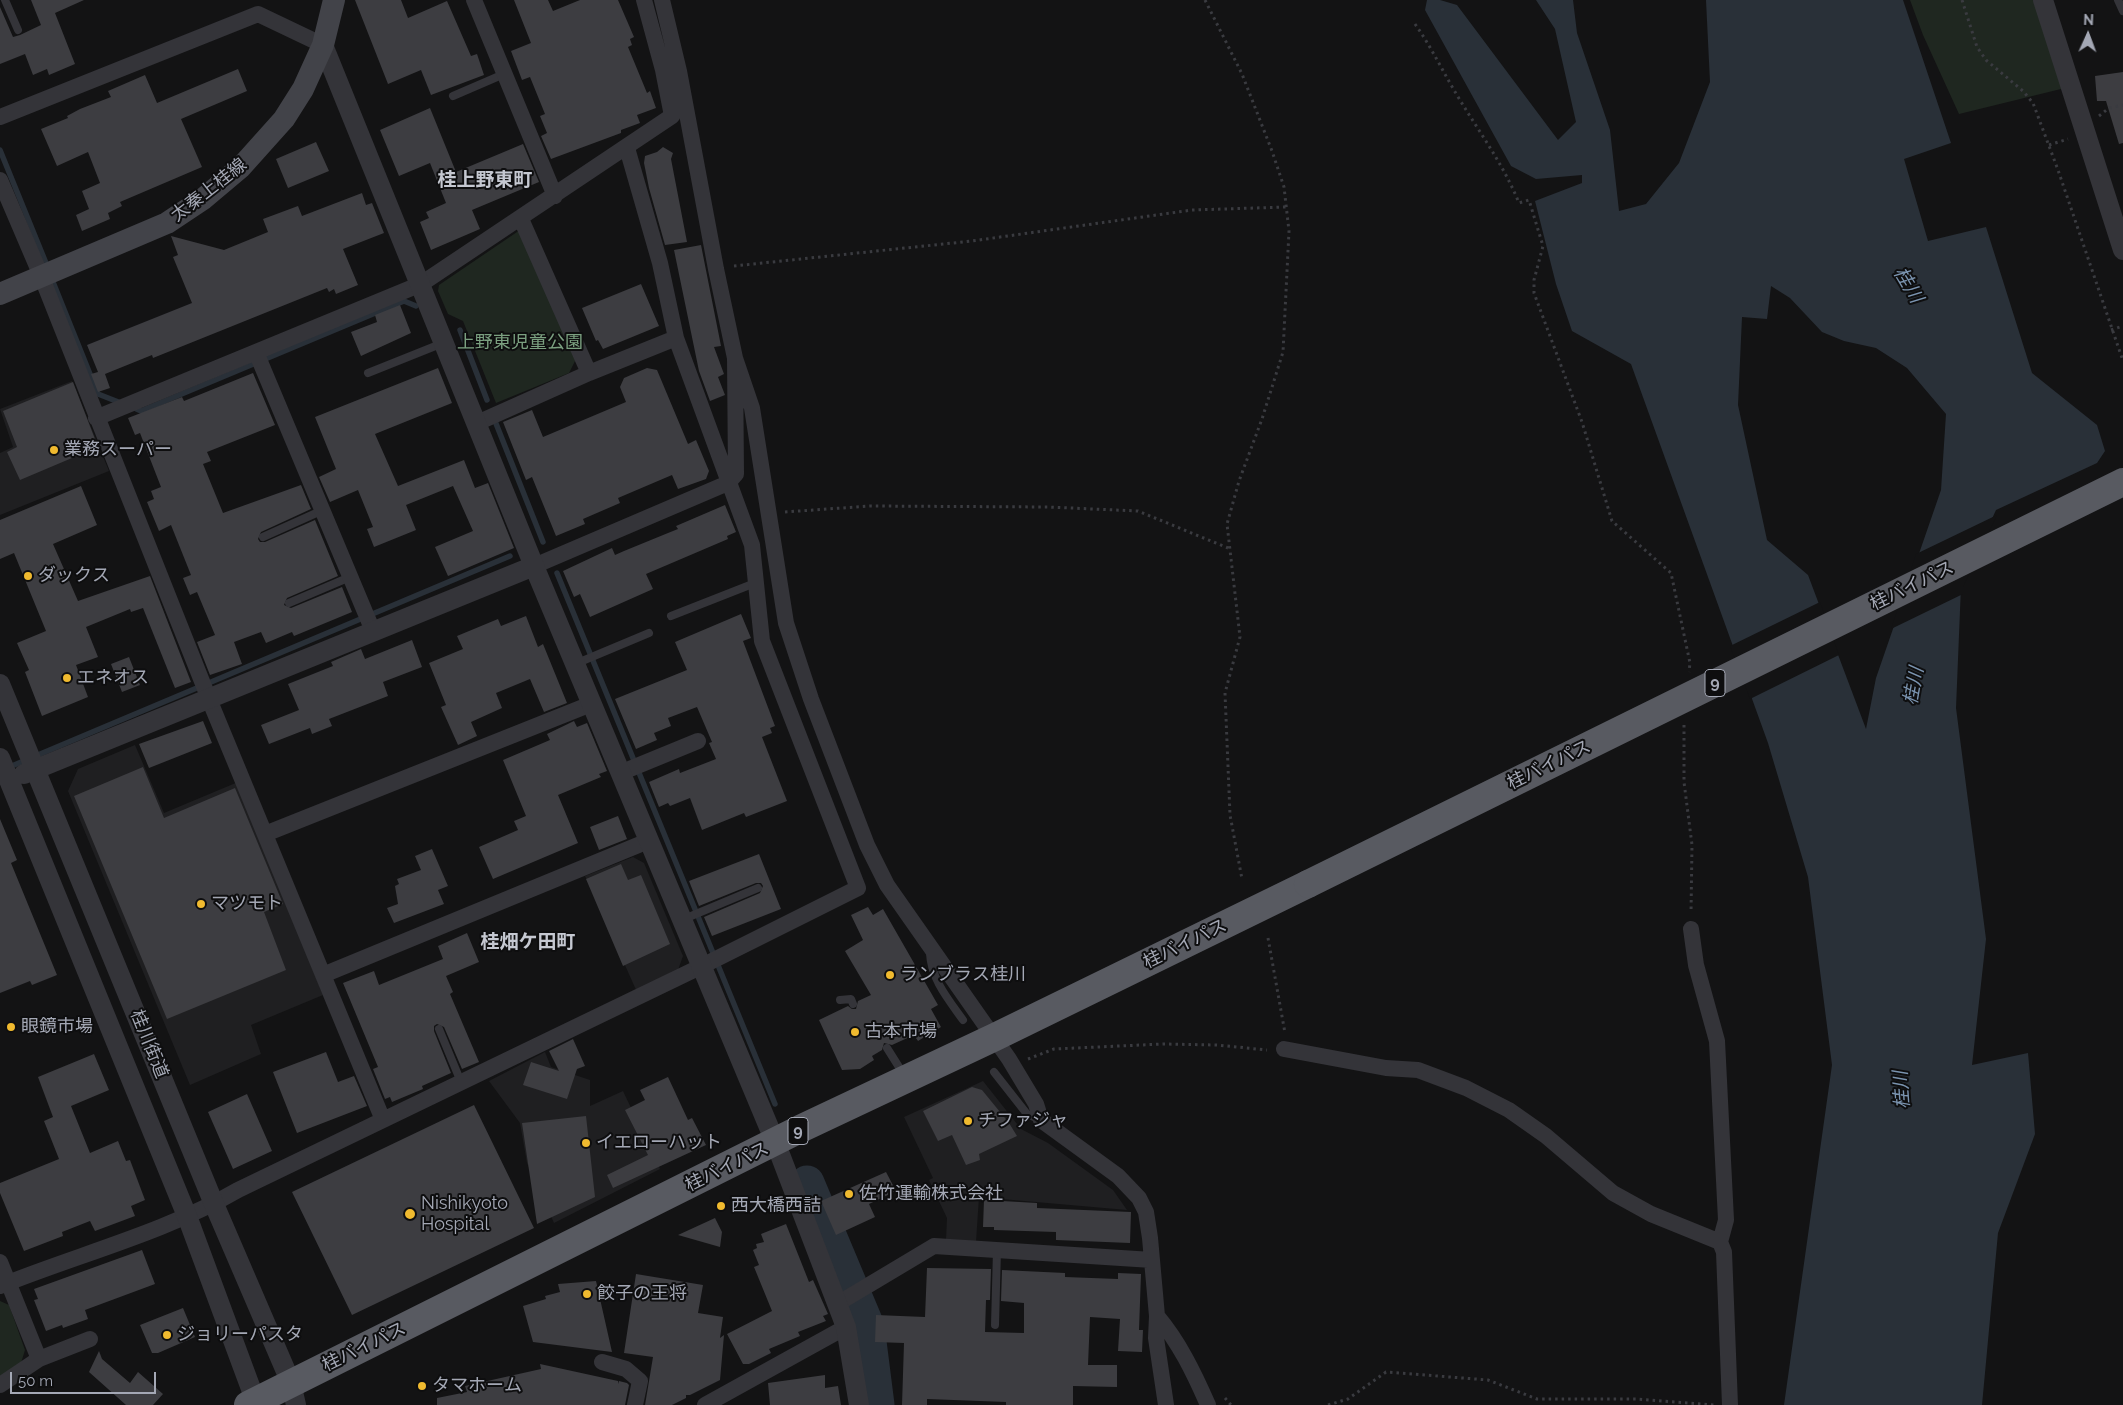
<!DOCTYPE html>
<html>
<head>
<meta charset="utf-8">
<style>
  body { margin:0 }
  #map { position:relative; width:2123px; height:1405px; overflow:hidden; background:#131314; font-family:Raleway,sans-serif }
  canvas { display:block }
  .north { position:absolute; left:2063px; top:10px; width:50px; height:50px; -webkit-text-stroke:4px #0e0e0f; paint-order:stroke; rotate:2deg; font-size:14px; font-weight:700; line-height:20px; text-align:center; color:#a4a8b5 }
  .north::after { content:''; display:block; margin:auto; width:18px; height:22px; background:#a4a8b5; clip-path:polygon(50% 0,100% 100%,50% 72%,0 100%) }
  .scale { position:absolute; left:10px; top:1372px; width:146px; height:22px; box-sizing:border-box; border:2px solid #a4a8b5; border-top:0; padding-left:6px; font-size:15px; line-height:18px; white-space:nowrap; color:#a4a8b5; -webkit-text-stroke:4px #0e0e0f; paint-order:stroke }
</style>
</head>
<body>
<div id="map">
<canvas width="2123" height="1405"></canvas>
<div class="north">N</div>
<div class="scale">50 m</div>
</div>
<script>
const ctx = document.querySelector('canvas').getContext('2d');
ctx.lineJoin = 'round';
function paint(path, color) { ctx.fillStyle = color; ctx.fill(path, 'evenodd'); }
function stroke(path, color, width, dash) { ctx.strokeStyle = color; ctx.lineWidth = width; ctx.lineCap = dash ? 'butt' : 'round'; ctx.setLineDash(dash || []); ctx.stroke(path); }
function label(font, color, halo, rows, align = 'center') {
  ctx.font = font + ' Raleway,"Noto Sans JP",sans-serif'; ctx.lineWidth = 4; ctx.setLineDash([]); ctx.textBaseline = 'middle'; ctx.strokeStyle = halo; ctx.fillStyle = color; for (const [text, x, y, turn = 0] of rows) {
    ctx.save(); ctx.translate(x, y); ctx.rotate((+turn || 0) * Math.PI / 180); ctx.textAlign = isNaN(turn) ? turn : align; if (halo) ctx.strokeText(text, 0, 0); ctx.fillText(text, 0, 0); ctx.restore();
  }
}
const built = new Path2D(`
  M 72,381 L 109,471 L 0,515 L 0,453 L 13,447 L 0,409 Z
  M 135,745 L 164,813 L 238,782 L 323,995 L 251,1025 L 261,1054 L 190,1085 L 68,791 L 78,769 Z
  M 633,857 L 644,863 L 683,956 L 678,970 L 637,992 L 585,876 Z
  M 545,1052 L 551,1067 L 590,1080 L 590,1106 L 623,1091 L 660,1169 L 554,1223 L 527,1163 L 520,1123 L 489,1081 Z
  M 983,1081 L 1021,1129 L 1048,1143 L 1113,1190 L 1127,1210 L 979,1197 L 976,1242 L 946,1240 L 947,1218 L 929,1180 L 933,1178 L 904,1117 Z`);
const green = new Path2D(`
  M 1910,0 L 2037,0 L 2065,88 L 1959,114 L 1923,35 Z
  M 520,230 L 576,359 L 569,373 L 496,403 L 463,321 L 448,314 L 438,291 L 439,285 Z
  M 0,1301 L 9,1305 L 25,1350 L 21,1363 L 0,1377 Z`);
const water = new Path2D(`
  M 1427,0 L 1440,0 L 1457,5 L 1558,140 L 1576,122 L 1555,29 L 1536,0 L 1573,0 L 1577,33 L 1610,130 L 1619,211 L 1646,204 L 1679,163 L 1710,82 L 1706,0 L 1903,0 L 1951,143 L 1904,159 L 1928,241 L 1986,227 L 2032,373 L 2097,425 L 2105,451 L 2097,463 L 1996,510 L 1961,586 L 1956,708 L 1986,939 L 1972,1065 L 2028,1053 L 2035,1134 L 1998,1233 L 1982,1405 L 1784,1405 L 1832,1065 L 1808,877 L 1768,743 L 1631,364 L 1572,331 L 1556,284 L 1535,201 L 1582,183 L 1582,175 L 1536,179 L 1511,166 L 1425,10 ZM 1771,286 L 1790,298 L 1822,332 L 1844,341 L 1876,348 L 1907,368 L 1946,414 L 1941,490 L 1876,678 L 1866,729 L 1808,575 L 1767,540 L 1738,405 L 1742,317 L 1767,319 Z`);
const pier = new Path2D(`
  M 1997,515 L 1963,587 L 1963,594 L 1891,629 L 1916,554 Z
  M 1820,602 L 1839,655 L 1750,699 L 1730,646 Z`);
const stream = new Path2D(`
  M 0,150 L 48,268
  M 51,277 L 98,394 L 121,403
  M 460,330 L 487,400
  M 132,407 L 141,411 L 404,301 L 416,306
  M 495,421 L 543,542
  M 557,573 L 775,1104
  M 7,768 L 510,556`);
const river = new Path2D(`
  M 807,1183 L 867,1326 L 877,1405`);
const building = new Path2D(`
  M 31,0 L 84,0 L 55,13 L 75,64 L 49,75 L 47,69 L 33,75 L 25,54 L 0,64 L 0,7 L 13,37 L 20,35 L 41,25 Z
  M 355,0 L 401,0 L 408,18 L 447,1 L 471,56 L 477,54 L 484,75 L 431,95 L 421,70 L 388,84 Z
  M 514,0 L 548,0 L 553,11 L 580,0 L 618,0 L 634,37 L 630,39 L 632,45 L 628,47 L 647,93 L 650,91 L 656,108 L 637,115 L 640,123 L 621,130 L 621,133 L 551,159 L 541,136 L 547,133 L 540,116 L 545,114 L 530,77 L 522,80 L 511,51 L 531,43 Z
  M 238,69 L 247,91 L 181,119 L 202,167 L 120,202 L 122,206 L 108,213 L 110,219 L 82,231 L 76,215 L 89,209 L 82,191 L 100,183 L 88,152 L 57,166 L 41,129 L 68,118 L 67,116 L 80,109 L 111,97 L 108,91 L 145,75 L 157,103 Z
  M 2123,72 L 2123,143 L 2119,144 L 2106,101 L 2097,101 L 2095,76 Z
  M 430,108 L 456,172 L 523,144 L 539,182 L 472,210 L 480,229 L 431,250 L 420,222 L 429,218 L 426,212 L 446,203 L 430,163 L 399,176 L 380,130 Z
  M 316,142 L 329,171 L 288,188 L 276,159 Z
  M 663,147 L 673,153 L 671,159 L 687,242 L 665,245 L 649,188 L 644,163 L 645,156 L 657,152 Z
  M 362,193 L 366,205 L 372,203 L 384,233 L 343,249 L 358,285 L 336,294 L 334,289 L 329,292 L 327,288 L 153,358 L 152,355 L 105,374 L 110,388 L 98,392 L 91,374 L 98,372 L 87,345 L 192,303 L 173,257 L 178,255 L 171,236 L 224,250 L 268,232 L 263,219 L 298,206 L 302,216 Z
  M 701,245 L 721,346 L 714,347 L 724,374 L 718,377 L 725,395 L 710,401 L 699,371 L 674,250 Z
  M 641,284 L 659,326 L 603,349 L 598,340 L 596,341 L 582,308 Z
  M 400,305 L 411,333 L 361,356 L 351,332 L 377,322 L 375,315 Z
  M 438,368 L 452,403 L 375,434 L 398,486 L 464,460 L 475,488 L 488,483 L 514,548 L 448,576 L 435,547 L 473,531 L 453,486 L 406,505 L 416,530 L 374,547 L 367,529 L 373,527 L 358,490 L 330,502 L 319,477 L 336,469 L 315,417 Z
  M 647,368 L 657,370 L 688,444 L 696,440 L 709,471 L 706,479 L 678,489 L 672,475 L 618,498 L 620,503 L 583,519 L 585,524 L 556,536 L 532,477 L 526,480 L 503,422 L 532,410 L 543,437 L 626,402 L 620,387 L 624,378 Z
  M 253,373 L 275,425 L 207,452 L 211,461 L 203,464 L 223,513 L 301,485 L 311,509 L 261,532 L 258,539 L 260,542 L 265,542 L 315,520 L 338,576 L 287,598 L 284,605 L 291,608 L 342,587 L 352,612 L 294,636 L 292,632 L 266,643 L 261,632 L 234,642 L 242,664 L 210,675 L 197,642 L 215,635 L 197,592 L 190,595 L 183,578 L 191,575 L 171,525 L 159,531 L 147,502 L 154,499 L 151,491 L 161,487 L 140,433 L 135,435 L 128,418 L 182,397 L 184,401 Z
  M 73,382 L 98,447 L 20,480 L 7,452 L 17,447 L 3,411 Z
  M 81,486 L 97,525 L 53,544 L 78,601 L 150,576 L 191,682 L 175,688 L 143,608 L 131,612 L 130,609 L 86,627 L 98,657 L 76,665 L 88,697 L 42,716 L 25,672 L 29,670 L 17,643 L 46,631 L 14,553 L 0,559 L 0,520 Z
  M 725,505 L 736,532 L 727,536 L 728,539 L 646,574 L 653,589 L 590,617 L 580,594 L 574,597 L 563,571 L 612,548 L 615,555 L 624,551 L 668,533 L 678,529 L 676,526 Z
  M 741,614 L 751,638 L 743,641 L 775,726 L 770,728 L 772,733 L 762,737 L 787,801 L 746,817 L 744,813 L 702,830 L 690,798 L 670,806 L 668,803 L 659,807 L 649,782 L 679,769 L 680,773 L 716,759 L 709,743 L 712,742 L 697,707 L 668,718 L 671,726 L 654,733 L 657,740 L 636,749 L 615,699 L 687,670 L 675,642 Z
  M 526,616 L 538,647 L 543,644 L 567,703 L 544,712 L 530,679 L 496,693 L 502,708 L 471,722 L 477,736 L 458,745 L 441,707 L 446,705 L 429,663 L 463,649 L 457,636 L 498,619 L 501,626 Z
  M 412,640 L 422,667 L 383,682 L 388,696 L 329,719 L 332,726 L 312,734 L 310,728 L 269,744 L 261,725 L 299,710 L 288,684 L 333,666 L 331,662 L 361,649 L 365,659 Z
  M 129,657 L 140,685 L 122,692 L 111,664 Z
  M 203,721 L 212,743 L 149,768 L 139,744 Z
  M 574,721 L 577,727 L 587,723 L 607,771 L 599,774 L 601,777 L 558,795 L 578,843 L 493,879 L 479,847 L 518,830 L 514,821 L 526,816 L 503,760 L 550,740 L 547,734 Z
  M 143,767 L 164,818 L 235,788 L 283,904 L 264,912 L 286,970 L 167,1019 L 74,796 Z
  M 618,816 L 627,839 L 599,850 L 590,827 Z
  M 0,819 L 17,860 L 11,863 L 57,975 L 32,985 L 30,981 L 0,993 Z
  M 432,849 L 448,886 L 438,890 L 444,904 L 394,923 L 387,908 L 398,904 L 395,886 L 399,884 L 397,879 L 421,870 L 415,856 Z
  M 759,854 L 781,909 L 712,936 L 704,917 L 760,893 L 763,886 L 761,883 L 756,883 L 699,906 L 689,881 Z
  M 621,864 L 628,880 L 641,875 L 670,944 L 623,966 L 586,879 Z
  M 868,907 L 873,915 L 883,909 L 938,1005 L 931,1009 L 941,1027 L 918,1041 L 914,1035 L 892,1045 L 884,1043 L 882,1050 L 872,1056 L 874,1060 L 860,1069 L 842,1070 L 819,1020 L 848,1006 L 852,1009 L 856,1009 L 858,1001 L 871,995 L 845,951 L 863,940 L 851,915 Z
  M 467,933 L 479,962 L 446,976 L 453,992 L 450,994 L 479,1062 L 462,1069 L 444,1027 L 437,1024 L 434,1026 L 434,1031 L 451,1073 L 422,1086 L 423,1089 L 392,1102 L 390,1097 L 385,1099 L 373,1069 L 378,1067 L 343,983 L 374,971 L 379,985 L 443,959 L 438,946 Z
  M 573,1039 L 585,1066 L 577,1069 L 567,1099 L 523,1085 L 531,1062 L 559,1071 L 549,1051 Z
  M 326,1052 L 338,1082 L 354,1076 L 367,1106 L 297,1133 L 273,1072 Z
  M 94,1054 L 109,1090 L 71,1106 L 90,1153 L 118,1141 L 126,1161 L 130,1160 L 145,1200 L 131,1206 L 135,1216 L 95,1231 L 90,1221 L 62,1232 L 63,1236 L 24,1251 L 0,1193 L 0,1183 L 59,1159 L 44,1121 L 53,1117 L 38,1077 Z
  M 668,1077 L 688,1120 L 692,1118 L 706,1145 L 613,1188 L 607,1175 L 648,1155 L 625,1110 L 645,1100 L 640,1090 Z
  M 972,1087 L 982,1090 L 1009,1123 L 1017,1136 L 979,1154 L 980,1160 L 966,1165 L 952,1135 L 938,1141 L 923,1111 Z
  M 247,1094 L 272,1151 L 233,1169 L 208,1112 Z
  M 474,1105 L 534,1228 L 352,1315 L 292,1192 Z
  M 586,1116 L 595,1197 L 537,1224 L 522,1123 Z
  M 886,1172 L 896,1191 L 869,1204 L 875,1217 L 836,1235 L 821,1201 Z
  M 984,1200 L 1037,1203 L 1037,1208 L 1131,1212 L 1130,1243 L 1056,1240 L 1056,1232 L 994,1230 L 994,1227 L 983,1227 Z
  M 715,1218 L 722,1232 L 720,1247 L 678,1235 Z
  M 786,1224 L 809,1282 L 813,1280 L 828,1314 L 823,1316 L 826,1321 L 798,1332 L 800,1336 L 769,1349 L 771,1353 L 749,1364 L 743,1364 L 727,1334 L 772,1311 L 754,1267 L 759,1265 L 753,1250 L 757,1248 L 756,1244 L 764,1242 L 761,1234 Z
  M 142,1250 L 155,1284 L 85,1310 L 88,1319 L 63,1328 L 62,1325 L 46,1331 L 34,1300 L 38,1299 L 34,1289 Z
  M 927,1268 L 991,1269 L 990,1300 L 986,1300 L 985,1332 L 1024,1333 L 1024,1303 L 1001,1301 L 1002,1270 L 1065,1273 L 1065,1277 L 1118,1279 L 1118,1273 L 1141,1274 L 1139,1330 L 1143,1330 L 1142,1352 L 1118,1351 L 1120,1319 L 1090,1317 L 1088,1365 L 1117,1365 L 1117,1387 L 1073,1386 L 1073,1405 L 1006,1405 L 1006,1402 L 927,1399 L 927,1405 L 902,1405 L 904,1343 L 875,1342 L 876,1315 L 925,1317 Z
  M 636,1274 L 703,1285 L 698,1313 L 723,1317 L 720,1338 L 724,1335 L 720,1380 L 690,1395 L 686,1395 L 686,1398 L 672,1405 L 645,1405 L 653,1357 L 624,1353 Z
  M 596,1281 L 612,1352 L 533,1342 L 523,1306 L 546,1299 L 545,1296 L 560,1292 L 558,1284 Z
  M 183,1308 L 195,1337 L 158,1353 L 152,1353 L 140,1325 Z
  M 99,1351 L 102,1359 L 130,1383 L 138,1372 L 163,1394 L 153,1405 L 126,1405 L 89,1372 Z
  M 540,1364 L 618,1381 L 619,1384 L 619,1381 L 627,1383 L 629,1385 L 625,1405 L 437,1405 L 437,1398 L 467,1392 L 465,1386 L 541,1369 Z
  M 825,1375 L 825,1388 L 838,1386 L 841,1405 L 770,1405 L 768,1383 Z`);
const path = new Path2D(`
  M 1205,0 L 1242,74 L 1272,151 L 1284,187 L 1289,231 L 1283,352 L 1262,419 L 1239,481 L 1227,524 L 1240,637 L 1225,693 L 1230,815 L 1242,879
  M 1962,0 L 1977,47 L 1986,60 L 2023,91 L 2033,103 L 2058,170 L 2123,361
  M 1415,24 C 1430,45 1441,68 1454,90 C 1476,128 1502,161 1519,203 L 1529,200 L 1543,246 L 1534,280 L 1534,293 L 1582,422 L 1612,521 L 1671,573 L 1690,663 L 1689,672
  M 2099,116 L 2109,108 L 2123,105
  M 2049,145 L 2068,139
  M 734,266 L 972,241 L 1192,210 L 1286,207
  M 2111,330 L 2123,326
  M 785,512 L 870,506 L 1048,507 L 1138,511 L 1228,548
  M 1684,725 L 1684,782 L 1692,845 L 1691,913
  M 1268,938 L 1285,1033
  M 1028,1059 L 1054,1049 L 1163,1044 L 1217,1045 L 1267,1050
  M 1225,1398 L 1231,1405
  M 1328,1405 L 1348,1399 L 1386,1372 L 1488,1380 L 1537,1399 L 1637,1399 L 1714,1405`);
const service = new Path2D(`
  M 5,0 L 18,30
  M 2118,0 L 2123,11
  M 453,96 L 504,74
  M 368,373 L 443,343
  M 263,537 L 323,510
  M 289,603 L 350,577
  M 671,616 L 755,583
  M 575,664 L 649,633
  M 684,919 L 758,888
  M 930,953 C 931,979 948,999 963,1020
  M 840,1000 L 851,999 L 853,1004
  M 439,1029 L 461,1082
  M 887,1048 L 904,1075
  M 994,1072 L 1027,1114 L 1041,1120
  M 995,1325 L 997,1250`);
const minor = new Path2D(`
  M 474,0 L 555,196
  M 0,117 L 258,14 L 323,45
  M 0,180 L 42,278 L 209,699 L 383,1120
  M 521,219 L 589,373
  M 256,352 L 373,631
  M 735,358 L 752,408 L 786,623 L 811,699 L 867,845 L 887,885 L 1009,1059 L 1036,1104 L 1041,1120 L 1118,1176 L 1139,1198 L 1146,1212 L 1150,1238 L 1157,1316 L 1156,1338 L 1166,1405
  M 96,418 L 421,284 L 672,116 L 663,70 L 644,0
  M 477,423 L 589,373 L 676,338
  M 534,566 L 728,483 L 736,474 L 735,358 L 716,269 L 679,71 L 662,0
  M 620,773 L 698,741
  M 265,834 L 591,704
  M 1691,929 L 1696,965 L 1717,1041 L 1726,1220 L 1720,1242 L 1724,1252 L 1730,1405
  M 323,975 L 648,841
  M 1284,1049 L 1386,1068 L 1418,1070 L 1466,1088 L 1509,1110 L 1546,1136 L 1613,1193 L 1651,1214 L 1720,1242
  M 0,1262 L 39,1359 L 0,1385
  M 0,1286 C 79,1254 164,1233 238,1190 L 700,967 L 858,888 L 762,641 L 752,545 L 676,338 L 660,263 L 627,148
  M 837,1304 L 934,1246 L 1152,1260
  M 1157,1316 C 1179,1342 1194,1373 1208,1405
  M 39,1359 L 90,1339
  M 602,1362 L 626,1369 L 640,1381 L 635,1405
  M 705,1405 L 846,1327`);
const tertiary = new Path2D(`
  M 2043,0 L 2123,250
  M 323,45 L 534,566 L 776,1144 L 846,1327 L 859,1405
  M 0,684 L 214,1204 L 291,1383 L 296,1405
  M 0,758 L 187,1216 L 257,1405
  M 24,774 L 534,566`);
const secondary = new Path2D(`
  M 0,294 L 167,223 L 203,199 L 241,167 L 284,119 L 303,89 L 323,45 L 334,0`);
const trunk = new Path2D(`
  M 248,1405 L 800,1129 L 995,1037 L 1308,884`);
const trunkBridge = new Path2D(`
  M 1308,884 L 2123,482`);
const markers = [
  [54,450,5,"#f0ba2f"],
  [28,576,5,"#f0ba2f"],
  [67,678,5,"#f0ba2f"],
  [201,904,5,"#f0ba2f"],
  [890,975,5,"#f0ba2f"],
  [11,1027,5,"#f0ba2f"],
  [855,1032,5,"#f0ba2f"],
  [968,1121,5,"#f0ba2f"],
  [586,1143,5,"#f0ba2f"],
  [849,1194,5,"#f0ba2f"],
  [721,1206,5,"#f0ba2f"],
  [410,1214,6,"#f0ba2f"],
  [587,1294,5,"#f0ba2f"],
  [167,1335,5,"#f0ba2f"],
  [422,1386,5,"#f0ba2f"]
];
const shields = [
  [1715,683,20],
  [798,1131,20]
];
const shieldNames = [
  ["9",1715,683],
  ["9",798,1131]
];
const streetNames = [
  ["太秦上桂線",209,190,-38],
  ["桂バイパス",1912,586,-26],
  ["桂バイパス",1549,765,-26],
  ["桂バイパス",1185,944,-26],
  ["桂川街道",149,1044,68],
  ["桂バイパス",727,1167,-26],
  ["桂バイパス",364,1347,-26]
];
const parkNames = [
  ["上野東児童公園",520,343]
];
const poiNames = [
  ["業務スーパー",64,450],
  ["ダックス",38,576],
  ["エネオス",77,678],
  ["マツモト",211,904],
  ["ランブラス桂川",900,975],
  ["眼鏡市場",21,1027],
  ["古本市場",865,1032],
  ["チファジャ",978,1121],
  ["イエローハット",596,1143],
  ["佐竹運輸株式会社",859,1194],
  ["Nishikyoto",421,1204],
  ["Hospital",421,1225],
  ["西大橋西詰",731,1206],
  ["餃子の王将",597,1294],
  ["ジョリーパスタ",177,1335],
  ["タマホーム",432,1386]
];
const neighbourhoodNames = [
  ["桂上野東町",485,180],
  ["桂畑ケ田町",528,942]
];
const waterNames = [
  ["桂川",1908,285,59],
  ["桂川",1914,686,-80],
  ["桂川",1902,1090,-94]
];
paint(built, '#1f1f21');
paint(green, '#1f2720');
paint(water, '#293038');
paint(pier, '#131314');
stroke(stream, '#293038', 5.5);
stroke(river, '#293038', 35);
paint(building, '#3d3d41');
stroke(path, '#3a3b40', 3, [2.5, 4]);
stroke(service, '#343439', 8);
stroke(minor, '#343439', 16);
stroke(tertiary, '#343439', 20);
stroke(secondary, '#424349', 22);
stroke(trunk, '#585a61', 28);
stroke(trunkBridge, '#585a61', 28);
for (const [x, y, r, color] of markers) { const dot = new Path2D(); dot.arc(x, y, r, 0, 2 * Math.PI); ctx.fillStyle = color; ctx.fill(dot); stroke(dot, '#0e0e0f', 2); }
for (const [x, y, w] of shields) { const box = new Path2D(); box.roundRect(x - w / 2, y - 13.5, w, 27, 4); ctx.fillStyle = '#0e0e0f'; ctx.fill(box); stroke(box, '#a4a8b5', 1); }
label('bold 16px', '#a4a8b5', null, shieldNames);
label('18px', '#a4a8b5', '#0e0e0f', streetNames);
label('18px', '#7ba080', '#0e0e0f', parkNames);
label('18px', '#a4a8b5', '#0e0e0f', poiNames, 'left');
label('bold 19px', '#c5c8d1', '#0e0e0f', neighbourhoodNames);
label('italic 19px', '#7b94b0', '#0e0e0f', waterNames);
</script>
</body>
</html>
